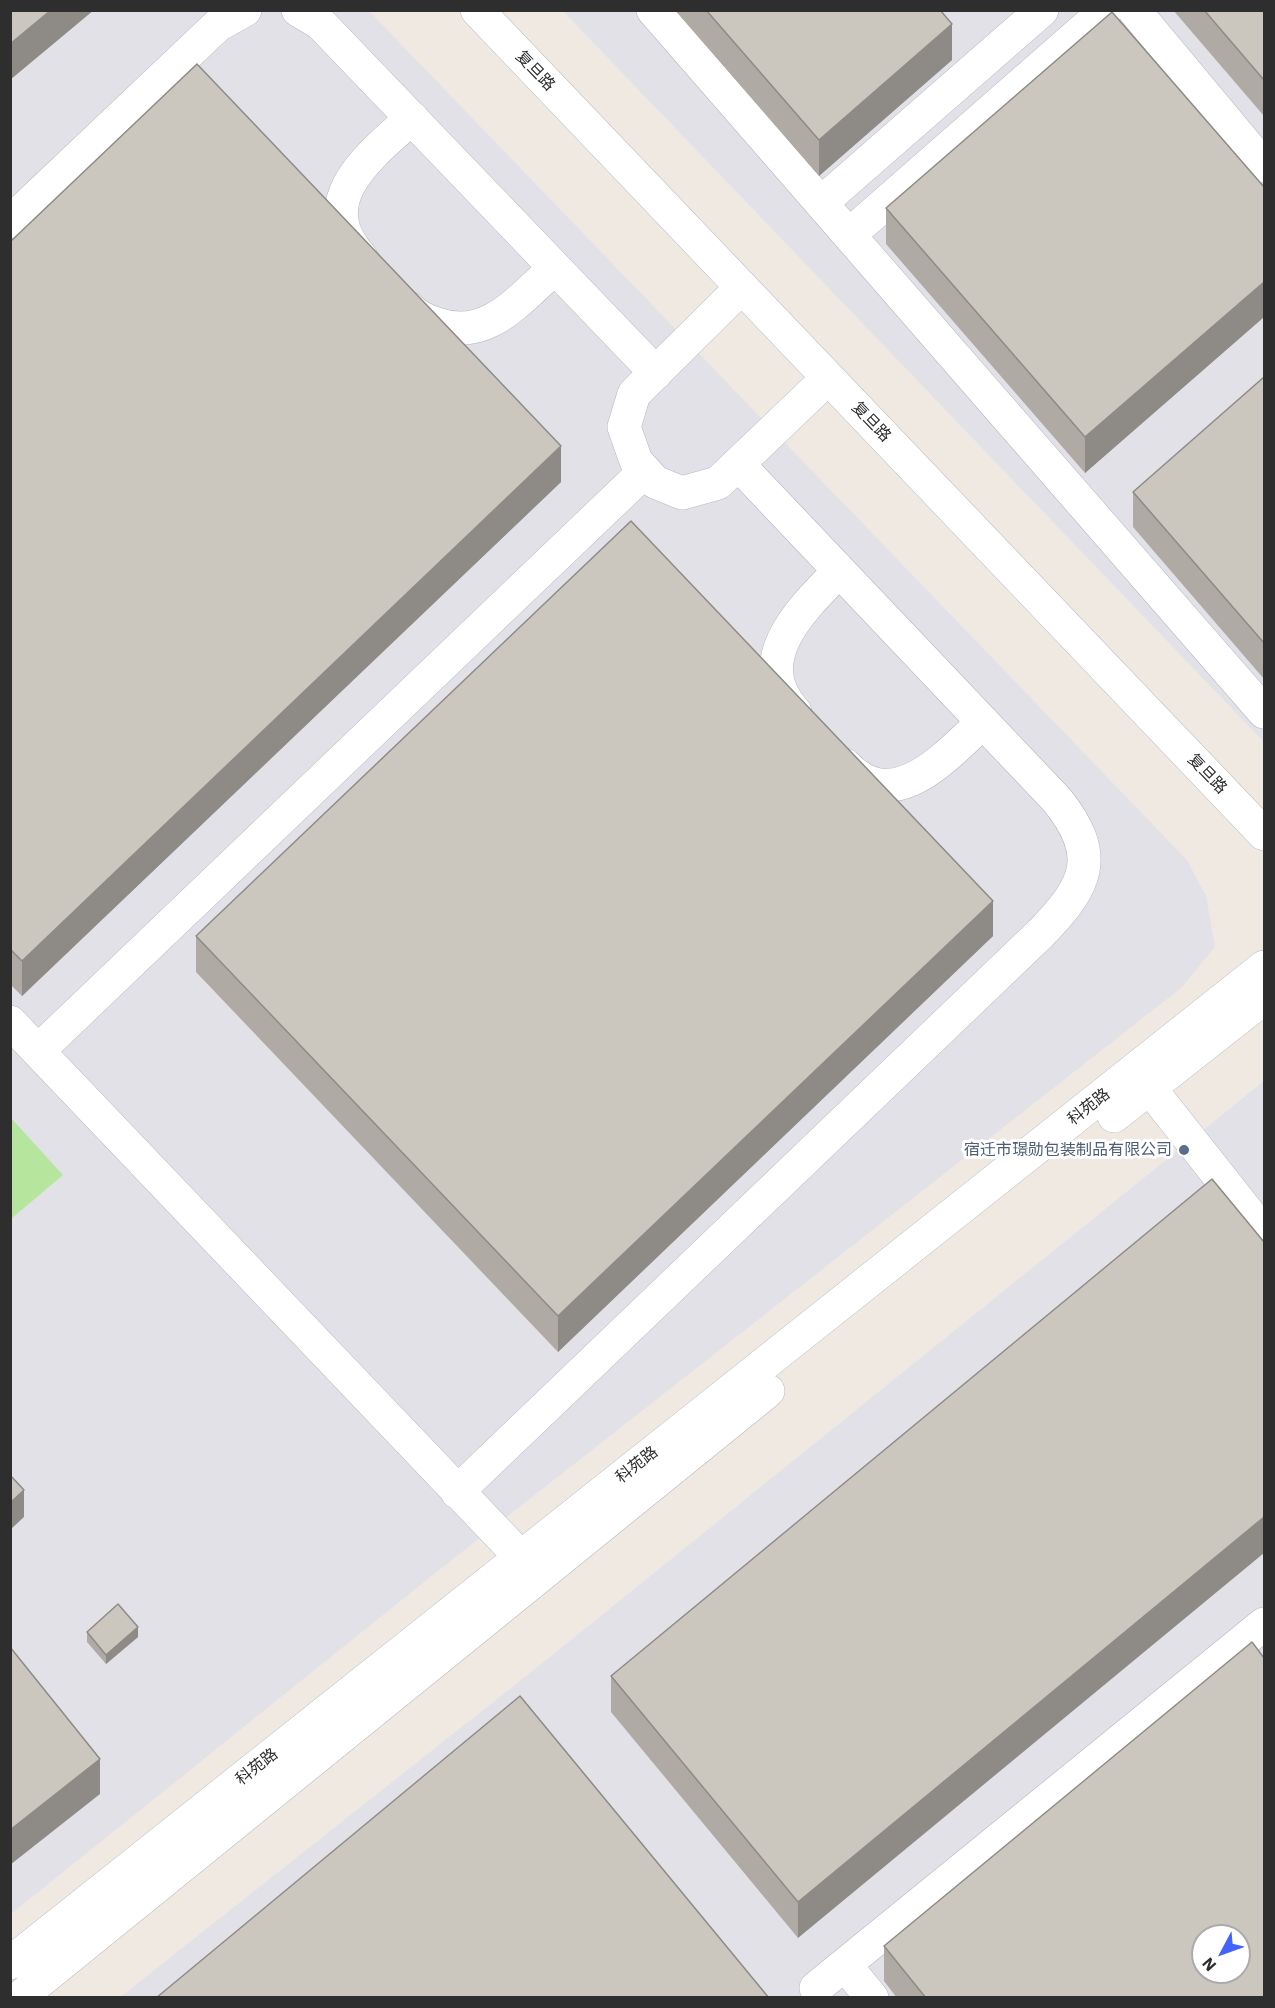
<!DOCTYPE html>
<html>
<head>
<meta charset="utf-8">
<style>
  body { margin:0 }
  #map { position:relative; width:1275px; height:2008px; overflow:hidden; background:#efe9e1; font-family:"IBM Plex Sans",sans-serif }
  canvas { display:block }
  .frame { position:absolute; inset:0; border:12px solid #2e2e2e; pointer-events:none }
  .north { position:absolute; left:1191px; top:1924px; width:60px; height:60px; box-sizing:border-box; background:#fff; border:2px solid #ababab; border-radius:50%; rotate:229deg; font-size:16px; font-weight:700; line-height:24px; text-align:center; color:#2e2e2e }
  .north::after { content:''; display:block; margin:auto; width:21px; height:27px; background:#4264fb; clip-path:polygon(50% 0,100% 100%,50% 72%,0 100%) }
</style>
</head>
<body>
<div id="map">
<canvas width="1275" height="2008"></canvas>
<div class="frame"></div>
<div class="north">N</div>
</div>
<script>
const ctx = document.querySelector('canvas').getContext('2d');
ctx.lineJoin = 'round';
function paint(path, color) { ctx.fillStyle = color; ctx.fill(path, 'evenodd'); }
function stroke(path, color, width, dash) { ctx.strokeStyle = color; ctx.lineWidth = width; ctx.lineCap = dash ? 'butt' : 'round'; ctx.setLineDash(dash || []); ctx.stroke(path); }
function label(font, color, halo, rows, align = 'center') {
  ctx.font = font + ' "IBM Plex Sans","Noto Sans SC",sans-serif'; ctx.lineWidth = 6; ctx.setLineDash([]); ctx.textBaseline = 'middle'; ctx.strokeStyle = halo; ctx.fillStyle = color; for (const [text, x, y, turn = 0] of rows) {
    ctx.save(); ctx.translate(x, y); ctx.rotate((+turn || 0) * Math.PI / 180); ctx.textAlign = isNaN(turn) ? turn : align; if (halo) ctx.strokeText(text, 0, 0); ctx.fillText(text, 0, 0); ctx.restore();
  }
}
const industrial = new Path2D(`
  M 10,11 L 369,11 L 1187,860 L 1206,896 L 1215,947 L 1181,988 L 434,1574 L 11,1914 L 11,1219 L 62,1175 L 10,1118 Z
  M 563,11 L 1264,11 L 1264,742 Z
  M 1264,1081 L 1264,1997 L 119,1998 L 530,1673 ZM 1203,1936 L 1239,1936 L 1239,1972 L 1203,1972 Z`);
const green = new Path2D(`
  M 11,1118 L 63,1175 L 11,1219 Z`);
const minor = new Path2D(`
  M 298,10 L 320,23 L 656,373
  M 477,10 L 1264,834
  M 653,10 L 1264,712
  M 1134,10 L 1264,166
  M 821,203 L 1042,10
  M 10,222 L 218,25 L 245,10
  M 849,235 L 1106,10
  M 361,257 C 309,200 372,154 412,118
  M 742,287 L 634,394 L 624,427 L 636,461 L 655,482 L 682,493 L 718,483 L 828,378
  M 409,308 C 416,316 427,321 437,324 C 488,342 519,299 555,268
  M 795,712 C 747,660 803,608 839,571
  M 845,765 C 894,817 945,757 983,722
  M 10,1022 L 535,1572
  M 38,1051 L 645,471
  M 1137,1072 L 1264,1233
  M 1114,1116 L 1264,998
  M 457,1492 L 1041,933 C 1087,886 1102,856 1057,800 L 738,464
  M 10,1963 L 1264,967
  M 845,1965 L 872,1998
  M 816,1988 L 1264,1624
  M 19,1998 L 768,1391`);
const wall = new Path2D(`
  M 675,10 L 940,10 L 952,60 L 819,176 Z
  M 1173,10 L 1264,10 L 1264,116 Z
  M 1264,187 L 1264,317 L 1085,473 L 886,244 L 886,208 Z
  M 10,242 L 561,482 L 22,996 L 10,984 Z
  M 1264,377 L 1264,679 L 1133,527 L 1133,492 Z
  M 196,936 L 993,936 L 558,1352 L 196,972 Z
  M 1212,1179 L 798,1938 L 611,1712 L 611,1676 Z
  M 87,1632 L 138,1637 L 106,1664 L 87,1642 Z
  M 884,1946 L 1264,1998 L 897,1998 L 884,1981 Z`);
const shadedWall = new Path2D(`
  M 51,10 L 94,10 L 10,80 L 10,44 Z
  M 952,24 L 952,60 L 819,176 L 819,140 Z
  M 1264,282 L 1264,317 L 1085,473 L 1085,437 Z
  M 561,446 L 561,482 L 22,996 L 22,961 Z
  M 993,901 L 993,936 L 558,1352 L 558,1316 Z
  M 24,1490 L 24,1517 L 10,1530 L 10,1503 Z
  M 1264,1517 L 1264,1553 L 798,1938 L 798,1902 Z
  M 138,1627 L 138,1637 L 106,1664 L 106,1655 Z
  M 100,1759 L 100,1794 L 10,1865 L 10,1830 Z`);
const building = new Path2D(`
  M 10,10 L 51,10 L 10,44 Z
  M 706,10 L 940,10 L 952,24 L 819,140 Z
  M 1204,10 L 1264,10 L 1264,80 Z
  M 1112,12 L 1264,187 L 1264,282 L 1085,437 L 886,208 Z
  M 197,64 L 561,446 L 22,961 L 10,949 L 10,242 Z
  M 1264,377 L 1264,643 L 1133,492 Z
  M 631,521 L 993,901 L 558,1316 L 196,936 Z
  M 1212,1179 L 1264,1242 L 1264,1517 L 798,1902 L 611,1676 Z
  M 10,1475 L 24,1490 L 10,1503 Z
  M 118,1604 L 138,1627 L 106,1655 L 87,1632 Z
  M 1252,1642 L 1264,1658 L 1264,1998 L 926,1998 L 884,1946 ZM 1203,1936 L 1239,1936 L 1239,1972 L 1203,1972 Z
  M 10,1647 L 100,1759 L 10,1830 Z
  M 520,1696 L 769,1998 L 156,1998 Z`);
const markers = [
  [1184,1150,6,"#5c6f8a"]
];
const streetNames = [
  ["复旦路",535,71,46],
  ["复旦路",871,422,46],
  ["复旦路",1207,774,46],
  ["科苑路",1089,1107,-38],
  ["科苑路",637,1465,-38],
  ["科苑路",257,1767,-38]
];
const serviceNames = [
  ["宿迁市璟勋包装制品有限公司",1172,1150]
];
paint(industrial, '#e3e1e8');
paint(green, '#b6e59e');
stroke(minor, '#b4b7c1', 34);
stroke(minor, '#fff', 33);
paint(wall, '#afaba4');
paint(shadedWall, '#8e8b86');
paint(building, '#cbc7bf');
stroke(building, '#8e8b86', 1.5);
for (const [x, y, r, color] of markers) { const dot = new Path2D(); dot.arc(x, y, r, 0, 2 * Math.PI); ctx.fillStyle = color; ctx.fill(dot); stroke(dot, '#fff', 2); }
label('16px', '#2e2e2e', '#fff', streetNames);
label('16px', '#4e5e75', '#fff', serviceNames, 'right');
</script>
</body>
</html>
